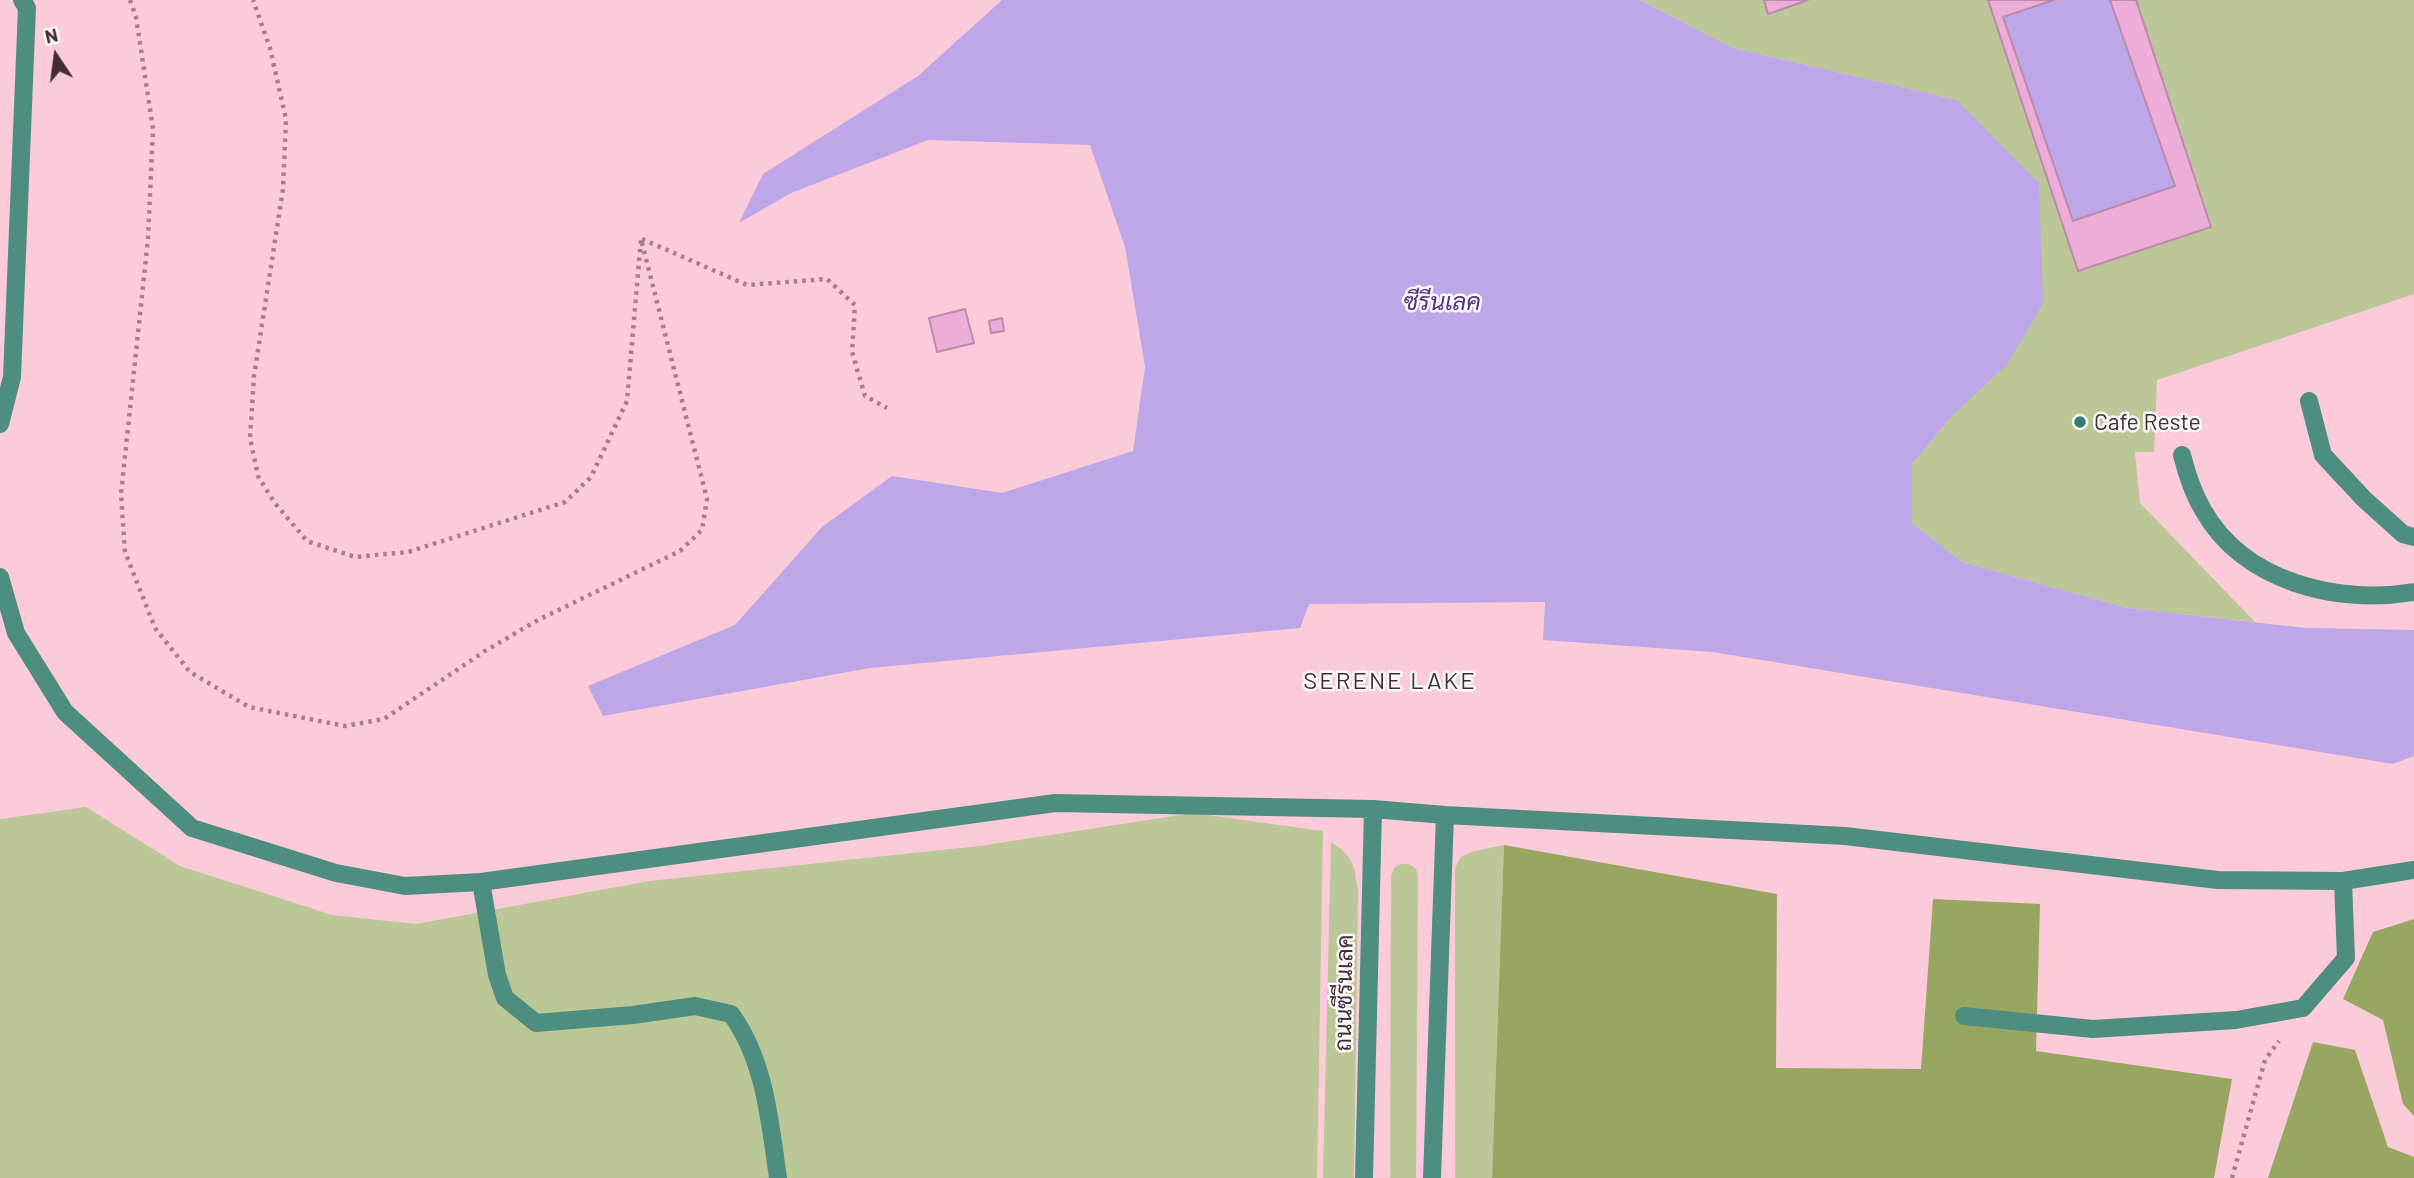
<!DOCTYPE html>
<html>
<head>
<meta charset="utf-8">
<style>
  body { margin:0 }
  #map { position:relative; width:2414px; height:1178px; overflow:hidden; background:#fccbd9; font-family:Barlow,sans-serif }
  canvas { display:block }
  .north { position:absolute; left:21px; top:21px; width:70px; height:70px; -webkit-text-stroke:5px #fbfbfb; paint-order:stroke; rotate:347deg; font-size:19px; font-weight:700; line-height:28px; text-align:center; color:#432c33 }
  .north::after { content:''; display:block; margin:auto; width:24px; height:32px; background:#432c33; clip-path:polygon(50% 0,100% 100%,50% 72%,0 100%) }
</style>
</head>
<body>
<div id="map">
<canvas width="2414" height="1178"></canvas>
<div class="north">N</div>
</div>
<script>
const ctx = document.querySelector('canvas').getContext('2d');
ctx.lineJoin = 'round';
function paint(path, color) { ctx.fillStyle = color; ctx.fill(path, 'evenodd'); }
function stroke(path, color, width, dash) { ctx.strokeStyle = color; ctx.lineWidth = width; ctx.lineCap = dash ? 'butt' : 'round'; ctx.setLineDash(dash || []); ctx.stroke(path); }
function label(font, color, halo, rows, align = 'center') {
  ctx.font = font + ' Barlow,Sarabun,sans-serif'; ctx.lineWidth = 5; ctx.setLineDash([]); ctx.textBaseline = 'middle'; ctx.strokeStyle = halo; ctx.fillStyle = color; for (const [text, x, y, turn = 0] of rows) {
    ctx.save(); ctx.translate(x, y); ctx.rotate((+turn || 0) * Math.PI / 180); ctx.textAlign = isNaN(turn) ? turn : align; if (halo) ctx.strokeText(text, 0, 0); ctx.fillText(text, 0, 0); ctx.restore();
  }
}
const green = new Path2D(`
  M 1640,0 L 2414,0 L 2414,294 L 2157,380 L 2154,452 L 2135,452 L 2140,503 L 2255,622 L 2127,608 L 1962,562 L 1912,523 L 1912,464 L 1951,417 L 1957,100 L 1733,48 Z
  M 86,807 L 180,866 L 332,915 L 416,924 L 649,881 L 979,846 L 1193,813 L 1323,831 L 1317,1178 L 0,1178 L 0,819 Z
  M 1331,842 C 1354,857 1354,864 1358,891 L 1354,1178 L 1323,1178 Z
  M 1504,845 L 1492,1178 L 1455,1178 L 1455,868 L 1461,857 L 1474,851 Z
  M 1401,864 L 1409,864 L 1416,869 L 1418,877 L 1416,1178 L 1390,1178 L 1391,876 L 1394,868 Z`);
const forest = new Path2D(`
  M 1504,845 L 1777,894 L 1776,1068 L 1921,1069 L 1933,899 L 2040,904 L 2036,1051 L 2232,1079 L 2214,1178 L 1492,1178 Z
  M 2414,919 L 2414,1116 L 2403,1104 L 2383,1020 L 2343,999 L 2373,932 Z
  M 2313,1042 L 2355,1050 L 2388,1147 L 2414,1157 L 2414,1178 L 2268,1178 Z`);
const water = new Path2D(`
  M 1002,0 L 1640,0 L 1733,48 L 1957,100 L 2039,183 L 2043,303 L 2008,363 L 1951,417 L 1912,464 L 1912,523 L 1962,562 L 2127,608 L 2306,628 L 2414,630 L 2414,756 L 2393,764 L 1713,652 L 1543,640 L 1545,602 L 1309,604 L 1300,628 L 870,668 L 603,716 L 588,686 L 735,625 L 822,527 L 892,476 L 1002,493 L 1133,451 L 1145,367 L 1125,247 L 1090,145 L 928,140 L 791,193 L 739,223 L 763,174 L 918,76 Z
  M 2054,0 L 2110,0 L 2175,186 L 2073,221 L 2003,17 Z`);
const building = new Path2D(`
  M 1764,0 L 1808,0 L 1768,14 Z
  M 1988,0 L 2054,0 L 2003,17 L 2073,221 L 2175,186 L 2110,0 L 2136,0 L 2211,227 L 2078,271 Z
  M 965,309 L 974,343 L 937,352 L 929,318 Z
  M 1002,318 L 1004,331 L 991,333 L 989,321 Z`);
const path = new Path2D(`
  M 130,0 L 136,17 L 153,129 L 148,239 L 121,494 L 125,552 L 155,628 L 190,672 L 249,707 L 345,726 L 384,719 L 485,651 L 538,620 L 680,551 L 702,530 L 707,499 L 641,239 L 627,401 L 591,477 L 565,502 L 408,552 L 355,557 L 307,541 L 274,502 L 258,476 L 250,438 L 254,376 L 283,189 L 286,119 L 270,48 L 253,0
  M 642,239 L 747,285 L 827,279 L 855,305 L 852,352 L 865,396 L 887,408
  M 2232,1178 L 2265,1060 L 2279,1041`);
const minor = new Path2D(`
  M 2309,401 L 2323,455 L 2364,499 L 2403,534 L 2414,537
  M 0,424 L 12,377 L 27,8 L 22,0
  M 2182,455 C 2187,475 2193,493 2203,510 C 2244,582 2337,605 2414,592
  M 0,577 L 16,633 L 65,712 L 192,828 L 336,873 L 405,886 L 481,882 L 1055,803 L 1373,809 L 1445,815 L 1845,836 L 2218,880 L 2343,881 L 2414,870
  M 481,882 L 497,975 L 505,998 L 536,1023 L 633,1015 L 695,1006 L 731,1014 C 765,1060 770,1123 778,1178
  M 1964,1016 L 2093,1029 L 2236,1020 L 2303,1008 L 2346,958 L 2343,881
  M 1364,1178 L 1373,809
  M 1432,1178 L 1445,815`);
const markers = [
  [2080,422,7,"#377b6e"]
];
const poiNames = [
  ["Cafe Reste",2094,422]
];
const streetNames = [
  ["ถนนซีรีนเลค",1344,993,-89]
];
const waterNames = [
  ["ซีรีนเลค",1442,302]
];
const neighbourhoodNames = [
  ["SERENE LAKE",1390,681]
];
paint(green, '#bbc797');
paint(forest, '#97a762');
paint(water, '#bda7e9');
paint(building, '#eeacd8');
stroke(building, '#bb8bab', 2);
stroke(path, '#a4808a', 4.5, [3.5, 5]);
stroke(minor, '#4d8e81', 18);
for (const [x, y, r, color] of markers) { const dot = new Path2D(); dot.arc(x, y, r, 0, 2 * Math.PI); ctx.fillStyle = color; ctx.fill(dot); stroke(dot, '#fbfbfb', 2.5); }
label('23px', '#432c33', '#fbfbfb', poiNames, 'left');
label('23px', '#432c33', '#fbfbfb', streetNames);
label('italic 24px', '#523380', '#fbfbfb', waterNames);
ctx.letterSpacing = '2px';
label('24px', '#432c33', '#fbfbfb', neighbourhoodNames);
ctx.letterSpacing = '0px';
</script>
</body>
</html>
